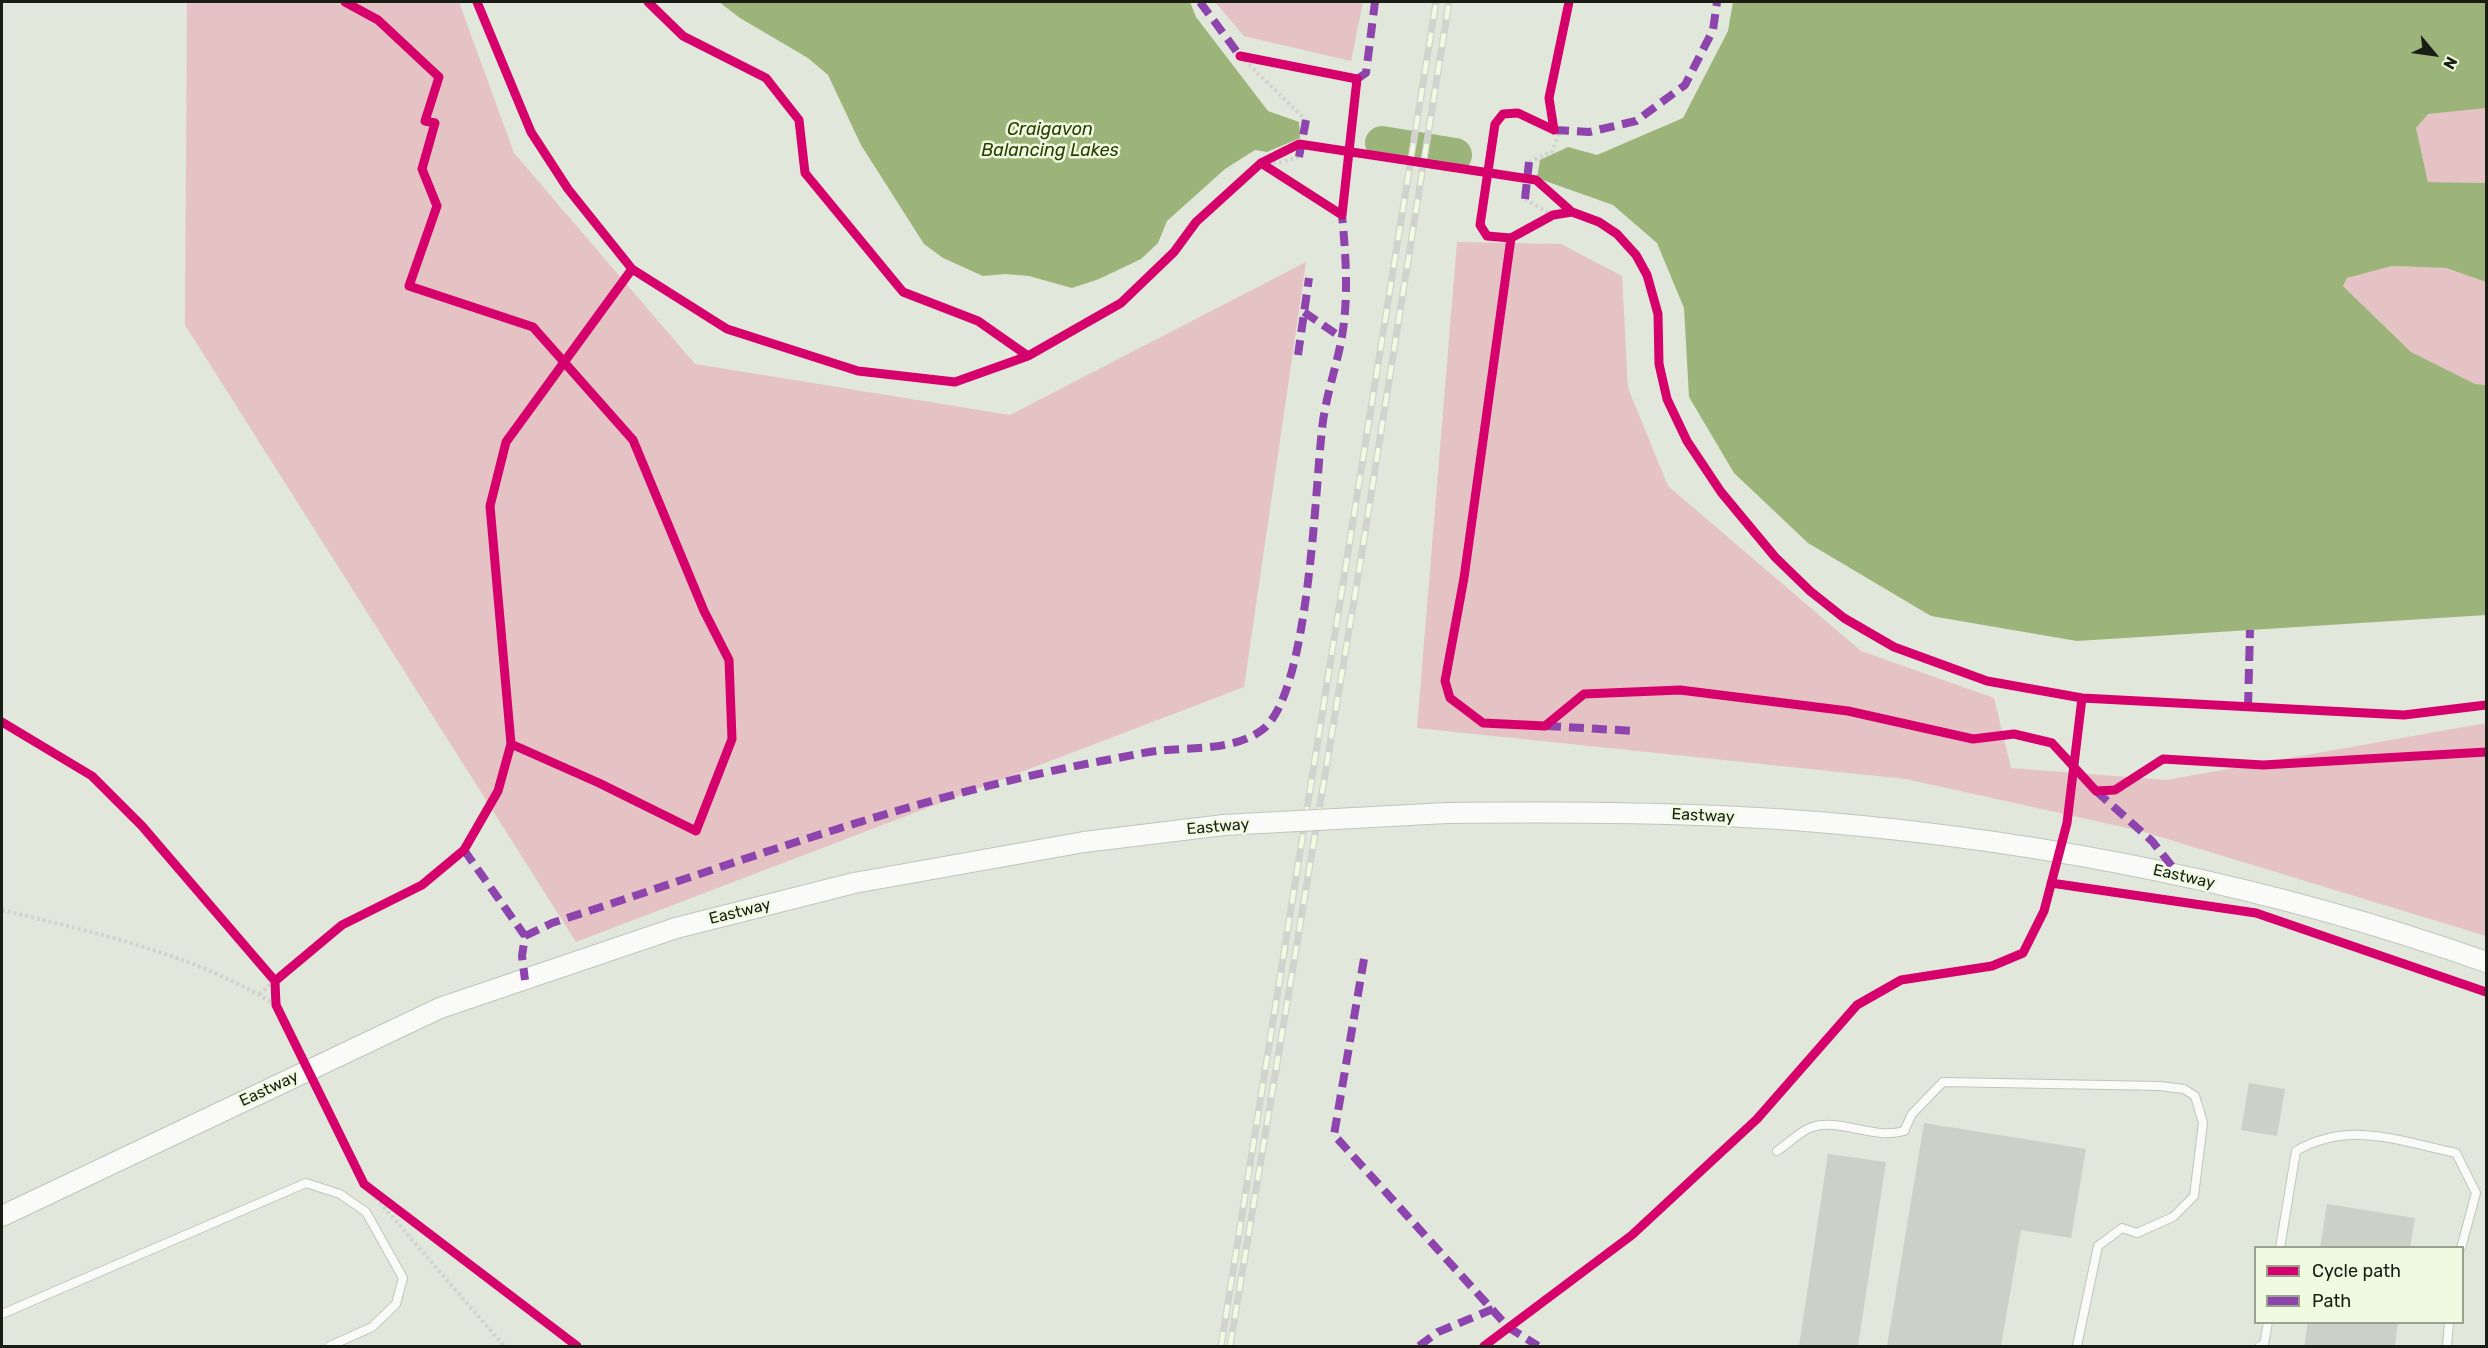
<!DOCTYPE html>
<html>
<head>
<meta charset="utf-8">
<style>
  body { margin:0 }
  #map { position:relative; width:2488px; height:1348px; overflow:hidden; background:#e1e7da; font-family:Rubik,sans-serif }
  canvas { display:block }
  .frame { position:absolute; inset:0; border:3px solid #191d14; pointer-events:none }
  .legend { position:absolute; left:2254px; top:1246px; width:210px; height:78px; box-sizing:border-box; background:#effae1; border:2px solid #99a28f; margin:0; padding:8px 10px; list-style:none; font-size:18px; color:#191d14 }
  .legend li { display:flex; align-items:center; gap:12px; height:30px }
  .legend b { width:30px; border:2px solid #99a28f }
  .north { position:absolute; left:2404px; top:24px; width:60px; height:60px; -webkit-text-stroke:4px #effae1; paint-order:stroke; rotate:119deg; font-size:16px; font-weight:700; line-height:24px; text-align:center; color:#191d14 }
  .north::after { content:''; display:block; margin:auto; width:21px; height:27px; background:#191d14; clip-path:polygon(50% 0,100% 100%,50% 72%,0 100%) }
</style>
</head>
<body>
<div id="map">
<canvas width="2488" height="1348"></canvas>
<div class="frame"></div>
<ul class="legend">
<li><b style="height:8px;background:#d6006c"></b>Cycle path</li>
<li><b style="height:8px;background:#8e44ad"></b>Path</li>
</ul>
<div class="north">N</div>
</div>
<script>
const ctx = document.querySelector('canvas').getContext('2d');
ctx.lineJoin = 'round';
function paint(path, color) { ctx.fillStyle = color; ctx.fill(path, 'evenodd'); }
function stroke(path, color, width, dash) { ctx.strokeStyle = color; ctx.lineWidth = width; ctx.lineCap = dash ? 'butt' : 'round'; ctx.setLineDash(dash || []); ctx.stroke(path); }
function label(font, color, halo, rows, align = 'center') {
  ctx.font = font + ' Rubik,sans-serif'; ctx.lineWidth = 5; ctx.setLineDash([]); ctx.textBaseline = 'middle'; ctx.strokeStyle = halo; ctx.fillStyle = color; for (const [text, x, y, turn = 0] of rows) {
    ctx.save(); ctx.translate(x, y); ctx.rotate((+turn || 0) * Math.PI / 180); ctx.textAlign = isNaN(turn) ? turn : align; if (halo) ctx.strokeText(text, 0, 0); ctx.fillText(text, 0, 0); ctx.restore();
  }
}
const green = new Path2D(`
  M 187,2 L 459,2 L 514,153 L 695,364 L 1010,415 L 1306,262 L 1244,687 L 576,942 L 185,325 Z
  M 1215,2 L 1363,2 L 1351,61 L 1244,36 Z
  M 2481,107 L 2486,108 L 2486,183 L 2428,182 L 2416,128 L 2427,114 Z
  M 1457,242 L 1561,244 L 1622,276 L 1628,388 L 1668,486 L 1861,651 L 1994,698 L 2011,768 L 2166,780 L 2486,723 L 2486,936 L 2141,831 L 1906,779 L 1417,728 Z
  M 2392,266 L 2446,268 L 2486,282 L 2486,385 L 2475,384 L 2411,352 L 2343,286 L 2347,278 Z`);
const water = new Path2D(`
  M 719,2 L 1190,2 L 1196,17 L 1268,111 L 1299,122 L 1300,138 L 1267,152 L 1255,150 L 1225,169 L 1167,221 L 1158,243 L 1141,259 L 1099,279 L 1072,288 L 1029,276 L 1005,274 L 983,276 L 943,258 L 924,244 L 861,145 L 828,75 L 808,58 L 740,18 Z
  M 1733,2 L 2486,2 L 2486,108 L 2428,114 L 2416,128 L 2428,182 L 2486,183 L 2486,282 L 2446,268 L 2392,266 L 2347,278 L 2343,286 L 2411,352 L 2475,384 L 2486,385 L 2486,615 L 2077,641 L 1931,616 L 1808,543 L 1734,473 L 1689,397 L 1684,308 L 1657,243 L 1613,205 L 1537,178 L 1540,160 L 1568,147 L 1597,155 L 1683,118 L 1728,31 Z`);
const river = new Path2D(`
  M 1382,143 L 1455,155`);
const building = new Path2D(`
  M 2249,1083 L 2285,1089 L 2277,1136 L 2241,1130 Z
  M 1924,1123 L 2086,1149 L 2071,1238 L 2021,1230 L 2001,1346 L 1887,1346 Z
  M 1828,1154 L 1886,1162 L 1858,1346 L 1799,1346 Z
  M 2327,1204 L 2415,1218 L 2410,1248 L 2320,1248 Z
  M 2308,1322 L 2398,1322 L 2395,1346 L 2304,1346 Z`);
const path = new Path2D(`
  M 1240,56 L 1306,120
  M 1529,162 L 1552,152 L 1560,131
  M 1261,163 L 1278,163 L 1299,157
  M 1525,199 L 1553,215
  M 2,910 C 95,933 193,953 276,1005
  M 259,994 L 275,981
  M 364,1184 L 504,1346`);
const service = new Path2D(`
  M 1777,1151 C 1788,1144 1800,1131 1812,1127 C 1839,1118 1875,1140 1904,1131 L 1912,1114 L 1943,1082 L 2159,1086 L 2184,1089 L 2195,1096 L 2203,1123 L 2194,1196 L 2173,1217 L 2137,1233 L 2122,1228 L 2098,1246 L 2077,1346
  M 2280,1248 L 2296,1151 C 2350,1120 2399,1141 2456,1153 L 2476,1193 L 2461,1248
  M 2,1314 L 306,1183 L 340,1194 L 366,1212 L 403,1278 L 396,1304 L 372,1327 L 330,1346
  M 2260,1346 L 2264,1345 L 2268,1322
  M 2447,1346 L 2449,1322`);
const tertiary = new Path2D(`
  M 1447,813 C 1571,812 1695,812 1818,822 C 2045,841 2272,886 2486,962
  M 2,1216 L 440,1008 L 676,928 L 854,883 L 1084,842 L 1224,825`);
const rail = new Path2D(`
  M 1221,1346 L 1436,2
  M 1230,1346 L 1361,558 L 1449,2`);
const tertiaryBridge = new Path2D(`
  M 1224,825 L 1447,813`);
const quiet = new Path2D(`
  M 1200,2 L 1240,56
  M 1357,79 L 1366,73 L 1375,2
  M 1554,130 L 1589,132 L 1636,121 L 1685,85 L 1713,30 L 1717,2
  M 1299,157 L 1306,120
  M 1525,199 L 1529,162
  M 1304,312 L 1342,338
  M 1298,355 L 1309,278
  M 2248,707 L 2250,630
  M 1546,726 L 1636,731
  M 2096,791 L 2152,841 L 2178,874
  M 464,850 L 525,936 L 522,956 L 525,980
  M 525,936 L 552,923 C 735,864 918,794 1107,760 C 1124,757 1140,753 1157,751 C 1191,747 1233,751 1262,730 C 1309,696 1315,490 1322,429 C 1325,400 1335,371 1341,342 C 1349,300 1346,257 1342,215
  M 1364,959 L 1334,1135 L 1508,1327 L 1538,1346
  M 1419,1346 L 1438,1332 L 1493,1309`);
const cycleway = new Path2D(`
  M 345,2 L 378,20 L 439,77 L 425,121 L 435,123 L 422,169 L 437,206 L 409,286 L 533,327 L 633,440 L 704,611 L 729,660 L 732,739 L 696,831 L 599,783 L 511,744
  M 477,2 L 531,132 L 568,189 L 632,269 L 727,329 L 858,371 L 955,382 L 1028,356 L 1121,303 L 1174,252 L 1196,222 L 1261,163 L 1299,144 L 1536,180 L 1572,212 L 1599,222 L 1617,234 L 1636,255 L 1647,275 L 1658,314 L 1659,364 L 1667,399 L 1687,441 L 1721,492 L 1775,557 L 1810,591 L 1844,618 L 1894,647 L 1987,681 L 2082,698 L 2404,715 L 2486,705
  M 648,2 L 683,36 L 766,78 L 799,120 L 805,173 L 903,292 L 978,321 L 1028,356
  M 1240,56 L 1357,79 L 1342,215 L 1261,163
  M 1554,130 L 1518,113 L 1503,114 L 1495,124 L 1480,225 L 1487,236 L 1511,238 L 1553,215 L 1572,212
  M 1554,130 L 1549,98 L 1569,2
  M 1511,238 L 1464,578 L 1445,681 L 1450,698 L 1483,723 L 1545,726 L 1584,694 L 1680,690 L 1848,711 L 1973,739 L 2014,734 L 2052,743 L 2096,791 L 2115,790 L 2163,759 L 2263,765 L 2486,752
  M 2,722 L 92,776 L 142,826 L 275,981 L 276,1005 L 364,1184 L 577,1346
  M 2051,883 L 2256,913 L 2486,992
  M 275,981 L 342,925 L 422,885 L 464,850 L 498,791 L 511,744 L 490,506 L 506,442 L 632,269
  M 1484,1346 L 1632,1235 L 1757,1119 L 1857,1005 L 1901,980 L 1992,966 L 2023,953 L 2044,911 L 2067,823 L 2082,698`);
const streetNames = [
  ["Eastway",1703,816,3],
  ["Eastway",1218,827,-5],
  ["Eastway",2184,877,13],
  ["Eastway",740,912,-14],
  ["Eastway",269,1089,-25]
];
const waterNames = [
  ["Craigavon",1050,130],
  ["Balancing Lakes",1050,151]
];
paint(green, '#e5c2c3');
paint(water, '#9cb479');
stroke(river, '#9cb479', 34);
paint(building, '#ccd0c6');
stroke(service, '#c0c5bb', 10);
stroke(tertiary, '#c0c5bb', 22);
stroke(path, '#d2d3d0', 4, [3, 3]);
stroke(service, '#fafbf9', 8);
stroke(tertiary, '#fafbf9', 20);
stroke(rail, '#d2d3cf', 7);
stroke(rail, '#effae1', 4.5, [14]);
stroke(tertiaryBridge, '#c0c5bb', 22, []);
stroke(tertiaryBridge, '#fafbf9', 20);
stroke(quiet, '#8e44ad', 8, [15, 8]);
stroke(cycleway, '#d6006c', 9);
label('16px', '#191d14', '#effae1', streetNames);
label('italic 18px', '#2b3e01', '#effae1', waterNames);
</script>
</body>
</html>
